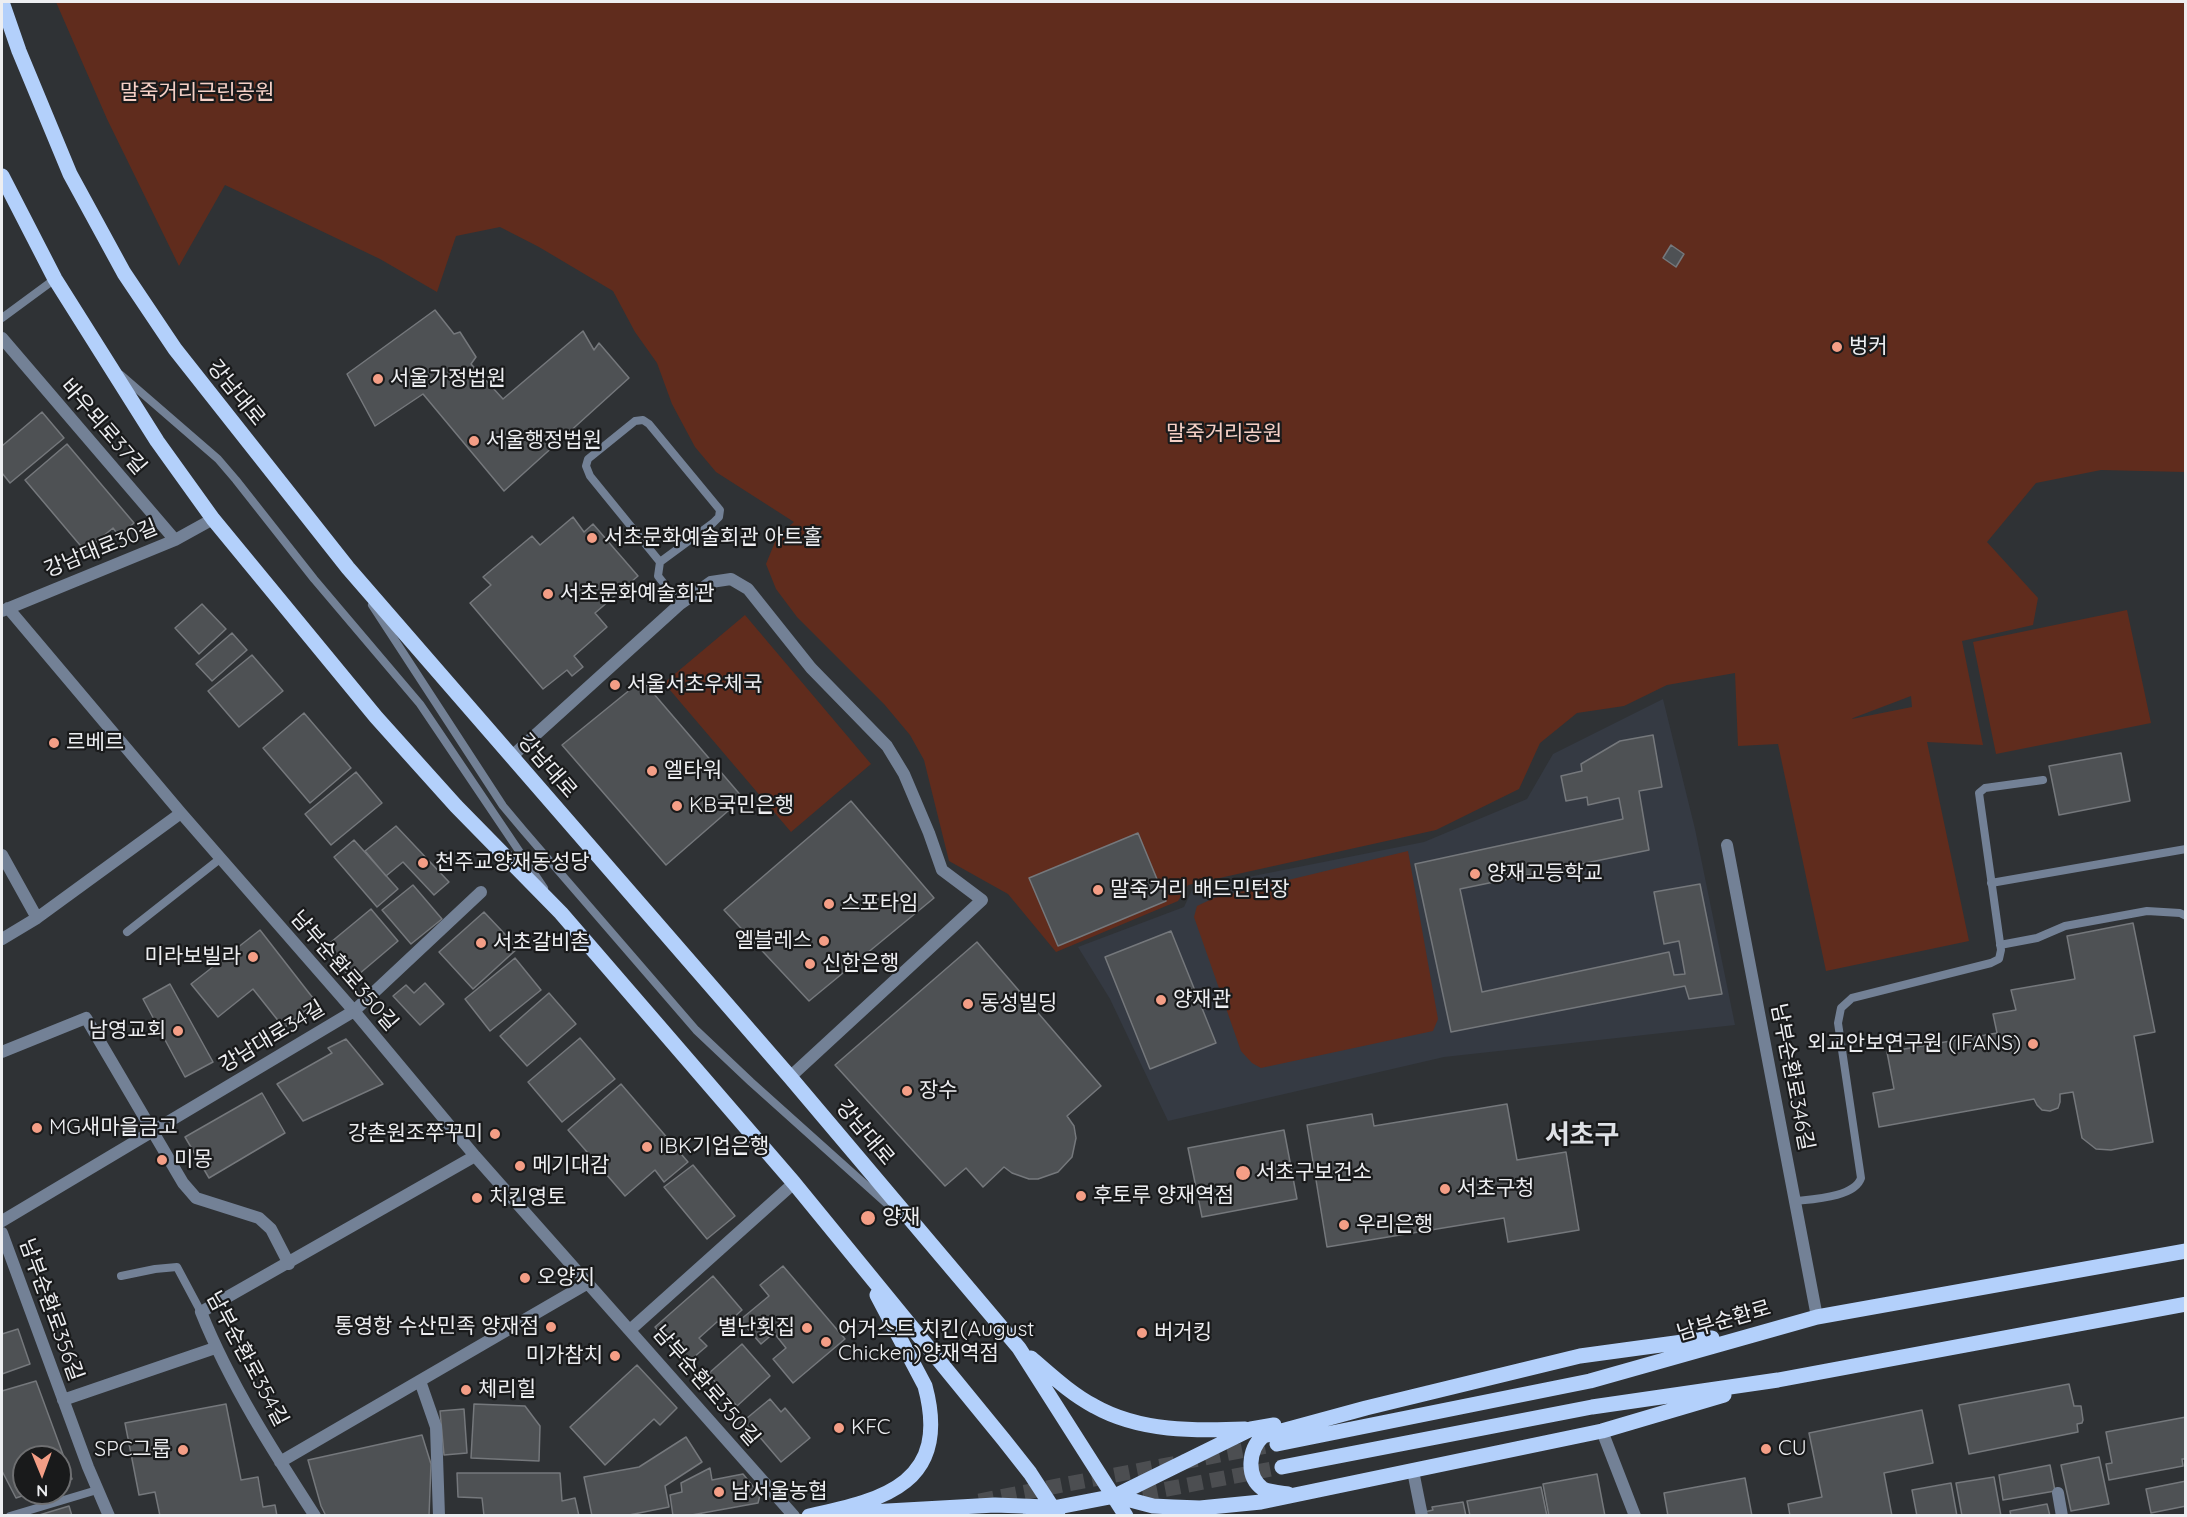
<!DOCTYPE html>
<html>
<head>
<meta charset="utf-8">
<style>
  body { margin:0 }
  #map { position:relative; width:2187px; height:1517px; overflow:hidden; background:#2f3235; font-family:Quicksand,sans-serif }
  canvas { display:block }
  .frame { position:absolute; inset:0; border:3px solid #edeef1; pointer-events:none }
  .north { position:absolute; left:12px; top:1445px; width:60px; height:60px; box-sizing:border-box; background:#191a1b; border:2px solid #6e6f71; border-radius:50%; rotate:179deg; font-size:16px; font-weight:700; line-height:24px; text-align:center; color:#edeef1 }
  .north::after { content:''; display:block; margin:auto; width:21px; height:27px; background:#f49e86; clip-path:polygon(50% 0,100% 100%,50% 72%,0 100%) }
</style>
</head>
<body>
<div id="map">
<canvas width="2187" height="1517"></canvas>
<div class="frame"></div>
<div class="north">N</div>
</div>
<script>
const ctx = document.querySelector('canvas').getContext('2d');
ctx.lineJoin = 'round';
function paint(path, color) { ctx.fillStyle = color; ctx.fill(path, 'evenodd'); }
function stroke(path, color, width, dash) { ctx.strokeStyle = color; ctx.lineWidth = width; ctx.lineCap = dash ? 'butt' : 'round'; ctx.setLineDash(dash || []); ctx.stroke(path); }
function label(font, color, halo, rows, align = 'center') {
  ctx.font = font + ' Quicksand,"Noto Sans KR",sans-serif'; ctx.lineWidth = 4.5; ctx.setLineDash([]); ctx.textBaseline = 'middle'; ctx.strokeStyle = halo; ctx.fillStyle = color; for (const [text, x, y, turn = 0] of rows) {
    ctx.save(); ctx.translate(x, y); ctx.rotate((+turn || 0) * Math.PI / 180); ctx.textAlign = isNaN(turn) ? turn : align; if (halo) ctx.strokeText(text, 0, 0); ctx.fillText(text, 0, 0); ctx.restore();
  }
}
const built = new Path2D(`
  M 1663,699 L 1695,829 L 1735,1025 L 1444,1057 L 1168,1121 L 1110,999 L 1078,947 L 1184,907 L 1193,888 L 1424,842 L 1527,799 L 1553,754 Z`);
const green = new Path2D(`
  M 56,2 L 2185,2 L 2185,472 L 2101,470 L 2036,483 L 1987,542 L 2038,598 L 2033,625 L 1962,641 L 1983,745 L 1927,742 L 1969,941 L 1826,971 L 1778,744 L 1738,746 L 1735,673 L 1667,685 L 1624,706 L 1577,713 L 1540,743 L 1519,789 L 1436,830 L 1188,885 L 1178,901 L 1056,952 L 1008,894 L 949,861 L 924,760 L 910,735 L 884,704 L 797,617 L 776,589 L 766,564 L 777,537 L 794,522 L 716,472 L 695,447 L 672,404 L 657,363 L 635,332 L 613,291 L 539,247 L 500,227 L 456,236 L 437,292 L 380,259 L 225,185 L 179,266 L 107,119 ZM 1911,696 L 1912,707 L 1852,719 L 1853,718 Z
  M 2127,610 L 2151,723 L 1996,754 L 1973,642 Z
  M 745,615 L 871,764 L 791,832 L 664,683 Z
  M 1408,851 L 1438,1019 L 1433,1031 L 1261,1068 L 1252,1063 L 1241,1051 L 1194,917 L 1197,906 L 1214,898 Z`);
const building = new Path2D(`
  M 1671,245 L 1684,254 L 1676,267 L 1663,258 Z
  M 435,310 L 454,334 L 460,332 L 476,357 L 471,364 L 503,399 L 583,331 L 594,350 L 599,343 L 629,378 L 504,491 L 423,394 L 375,426 L 347,374 Z
  M 42,412 L 64,438 L 10,483 L 2,473 L 2,446 Z
  M 67,444 L 134,523 L 119,536 L 113,528 L 85,551 L 25,480 Z
  M 573,517 L 584,532 L 593,524 L 638,576 L 595,613 L 607,627 L 574,656 L 583,667 L 572,676 L 567,670 L 543,689 L 470,603 L 491,585 L 483,577 L 532,536 L 540,545 Z
  M 202,604 L 226,629 L 199,654 L 175,628 Z
  M 232,633 L 247,650 L 212,681 L 196,664 Z
  M 252,655 L 283,691 L 239,727 L 208,691 Z
  M 642,680 L 743,798 L 666,865 L 562,745 Z
  M 304,713 L 351,768 L 310,803 L 263,748 Z
  M 1653,735 L 1662,787 L 1639,791 L 1649,850 L 1460,889 L 1482,992 L 1669,952 L 1674,975 L 1685,974 L 1679,941 L 1664,944 L 1654,892 L 1700,884 L 1722,994 L 1689,999 L 1685,986 L 1451,1032 L 1415,864 L 1623,819 L 1619,798 L 1588,805 L 1587,797 L 1566,801 L 1561,776 L 1582,771 L 1581,764 L 1620,741 Z
  M 2121,753 L 2130,801 L 2059,815 L 2049,766 Z
  M 356,772 L 382,803 L 331,845 L 305,814 Z
  M 851,801 L 934,898 L 809,1001 L 724,910 Z
  M 396,826 L 449,882 L 434,895 L 403,862 L 386,876 L 365,851 Z
  M 1138,833 L 1166,901 L 1058,946 L 1029,878 Z
  M 354,840 L 398,889 L 377,907 L 334,857 Z
  M 413,885 L 442,919 L 411,944 L 382,910 Z
  M 371,909 L 398,941 L 352,980 L 325,947 Z
  M 484,912 L 518,948 L 473,989 L 439,952 Z
  M 2133,923 L 2155,1032 L 2134,1036 L 2153,1142 L 2111,1150 L 2096,1149 L 2082,1138 L 2073,1092 L 2060,1094 L 2060,1102 L 2058,1108 L 2050,1111 L 2042,1110 L 2037,1105 L 2034,1099 L 1879,1127 L 1873,1093 L 1894,1089 L 1887,1052 L 1997,1033 L 1993,1014 L 2016,1010 L 2011,990 L 2075,979 L 2067,936 Z
  M 260,930 L 316,1002 L 284,1028 L 253,989 L 218,1017 L 191,984 Z
  M 1171,931 L 1216,1043 L 1150,1069 L 1105,957 Z
  M 977,942 L 1101,1086 L 1067,1116 L 1074,1126 L 1076,1138 L 1072,1157 L 1058,1172 L 1038,1179 L 1029,1179 L 1012,1173 L 1004,1167 L 983,1187 L 966,1168 L 945,1186 L 835,1065 Z
  M 515,958 L 541,990 L 490,1031 L 465,999 Z
  M 425,983 L 444,1004 L 420,1025 L 393,996 L 406,985 L 414,993 Z
  M 170,984 L 213,1062 L 185,1077 L 143,999 Z
  M 549,993 L 576,1024 L 527,1066 L 500,1036 Z
  M 580,1038 L 615,1079 L 562,1122 L 528,1082 Z
  M 346,1039 L 383,1084 L 303,1121 L 277,1084 L 332,1053 L 328,1048 Z
  M 621,1084 L 688,1162 L 664,1182 L 655,1170 L 625,1196 L 568,1130 Z
  M 262,1093 L 285,1133 L 209,1178 L 185,1137 Z
  M 1507,1104 L 1517,1160 L 1566,1152 L 1579,1230 L 1508,1242 L 1504,1218 L 1327,1247 L 1307,1125 L 1372,1114 L 1374,1126 Z
  M 1284,1130 L 1297,1199 L 1202,1217 L 1188,1148 Z
  M 693,1165 L 735,1216 L 707,1239 L 664,1187 Z
  M 783,1266 L 845,1339 L 793,1383 L 773,1359 L 786,1348 L 774,1333 L 761,1344 L 740,1320 L 769,1296 L 760,1285 Z
  M 713,1276 L 742,1310 L 723,1327 L 718,1321 L 699,1338 L 707,1346 L 687,1363 L 655,1327 Z
  M 18,1329 L 30,1364 L 2,1374 L 2,1334 Z
  M 742,1344 L 770,1376 L 737,1406 L 708,1374 Z
  M 637,1365 L 677,1408 L 660,1425 L 654,1419 L 605,1465 L 570,1427 Z
  M 36,1381 L 72,1479 L 60,1483 L 60,1457 L 24,1457 L 24,1493 L 31,1493 L 16,1498 L 2,1471 L 2,1391 Z
  M 2069,1384 L 2074,1406 L 2081,1406 L 2083,1420 L 2082,1423 L 2077,1424 L 2078,1432 L 1969,1454 L 1959,1405 Z
  M 770,1399 L 781,1412 L 785,1408 L 810,1438 L 781,1462 L 758,1435 L 754,1439 L 741,1423 Z
  M 226,1404 L 241,1480 L 258,1477 L 263,1507 L 275,1505 L 277,1516 L 160,1516 L 155,1492 L 139,1495 L 125,1423 Z
  M 474,1404 L 525,1406 L 540,1426 L 539,1461 L 471,1458 Z
  M 464,1409 L 467,1453 L 444,1455 L 440,1411 Z
  M 1922,1410 L 1933,1463 L 1884,1473 L 1892,1516 L 1790,1516 L 1788,1504 L 1822,1497 L 1809,1433 Z
  M 2186,1417 L 2186,1459 L 2182,1459 L 2183,1466 L 2109,1480 L 2106,1464 L 2112,1463 L 2106,1432 Z
  M 422,1435 L 431,1464 L 429,1516 L 326,1516 L 321,1506 L 308,1460 Z
  M 686,1437 L 702,1462 L 665,1486 L 669,1507 L 624,1516 L 592,1516 L 584,1477 L 639,1467 Z
  M 2099,1457 L 2109,1504 L 2071,1511 L 2061,1465 Z
  M 2050,1465 L 2055,1491 L 2003,1500 L 1999,1475 Z
  M 710,1468 L 712,1480 L 743,1474 L 760,1495 L 758,1503 L 686,1516 L 673,1516 L 670,1495 L 682,1492 L 681,1483 Z
  M 457,1473 L 560,1473 L 562,1501 L 575,1498 L 579,1516 L 484,1516 L 482,1498 L 458,1497 Z
  M 1597,1474 L 1605,1516 L 1549,1516 L 1543,1484 Z
  M 1994,1477 L 2001,1516 L 1962,1516 L 1956,1483 Z
  M 1745,1478 L 1752,1516 L 1668,1516 L 1664,1493 Z
  M 2186,1481 L 2186,1506 L 2151,1513 L 2146,1489 Z
  M 1951,1483 L 1957,1516 L 1917,1516 L 1912,1490 Z
  M 1541,1487 L 1547,1516 L 1470,1516 L 1467,1501 Z
  M 1463,1502 L 1466,1516 L 1425,1516 L 1424,1512 L 1433,1510 L 1432,1507 Z
  M 2047,1504 L 2050,1516 L 2011,1516 L 2010,1511 Z
  M 69,1506 L 72,1516 L 36,1516 Z`);
const primaryTunnel = new Path2D(`
  M 1120,1498 L 1282,1467
  M 979,1501 L 1277,1444`);
const lane = new Path2D(`
  M 2,318 L 55,279
  M 121,375 L 218,459 L 236,480 L 314,579 L 420,704 L 544,888
  M 660,562 L 590,476 L 586,466 L 588,459 L 635,421 L 643,420 L 649,424 L 720,510 L 719,517 L 713,523 L 660,562 L 658,576 L 680,604
  M 372,605 L 503,806 L 524,831 L 696,1030 L 751,1082 L 896,1212
  M 1991,883 L 2186,849
  M 127,932 L 221,858
  M 2000,945 L 2037,938 L 2065,926 L 2147,911 L 2180,913 L 2186,916
  M 1796,1201 C 1814,1199 1855,1197 1861,1178 L 1838,1023 L 1841,1008 L 1852,998 L 1991,963 L 1999,959 L 2001,950 L 1979,793 L 1985,788 L 2043,780
  M 121,1276 L 155,1269 L 177,1267 L 201,1312
  M 10,1516 L 97,1490`);
const street = new Path2D(`
  M 2,338 L 175,540
  M 8,608 L 181,813 L 354,1011 L 475,1156 L 794,1516
  M 2,611 L 175,540 L 213,519
  M 511,757 L 680,604 L 711,582 L 731,579 L 748,589 L 811,668 L 887,746 L 904,774 L 929,833 L 942,870 L 982,900 L 790,1077
  M 1727,845 L 1817,1317
  M 2,855 L 37,918
  M 2,939 L 37,918 L 181,813
  M 2,1052 L 86,1018 L 183,1183 L 196,1198 L 259,1218 L 271,1229 L 289,1264
  M 2,1221 L 354,1011 L 481,892
  M 2,1233 L 88,1467 L 109,1516
  M 630,1330 L 794,1183
  M 420,1381 L 436,1427 L 439,1516
  M 63,1400 L 215,1348
  M 1602,1431 L 1635,1516
  M 280,1462 L 588,1283
  M 1413,1471 L 1422,1516
  M 2058,1493 L 2062,1516
  M 315,1516 C 273,1451 230,1384 201,1312 L 475,1156`);
const primary = new Path2D(`
  M 2,2 L 19,51 L 70,174 L 124,273 L 175,349 L 348,568 L 790,1077 L 1019,1348 L 1126,1516
  M 2,176 L 55,279 L 157,441 L 213,519 L 376,717 L 456,806 L 561,913 L 794,1183 L 1004,1440 L 1030,1473 L 1058,1516
  M 1031,1358 C 1051,1375 1071,1394 1094,1406 C 1140,1432 1195,1431 1245,1429
  M 1277,1444 L 1590,1381 L 1817,1317 L 2186,1251
  M 1282,1467 L 1592,1407 L 1778,1380 L 2186,1304
  M 1288,1494 C 1281,1493 1269,1492 1263,1489 C 1245,1476 1249,1449 1263,1436 L 1366,1408 L 1580,1356 L 1712,1338
  M 1115,1496 L 1153,1506 L 1173,1507 L 1200,1508 L 1261,1502 L 1602,1431 L 1724,1395
  M 852,1513 L 995,1505 L 1047,1507
  M 809,1516 C 886,1500 951,1482 925,1386 L 877,1295
  M 1030,1516 L 1053,1508 L 1115,1496 L 1251,1429 L 1274,1425`);
const markers = [
  [1837,347,6,"#f49e86"],
  [378,379,6,"#f49e86"],
  [474,441,6,"#f49e86"],
  [592,538,6,"#f49e86"],
  [548,594,6,"#f49e86"],
  [615,685,6,"#f49e86"],
  [54,743,6,"#f49e86"],
  [652,771,6,"#f49e86"],
  [677,806,6,"#f49e86"],
  [423,863,6,"#f49e86"],
  [1475,874,6,"#f49e86"],
  [1098,890,6,"#f49e86"],
  [829,904,6,"#f49e86"],
  [824,941,6,"#f49e86"],
  [481,943,6,"#f49e86"],
  [253,957,6,"#f49e86"],
  [810,964,6,"#f49e86"],
  [1161,1000,6,"#f49e86"],
  [968,1004,6,"#f49e86"],
  [178,1031,6,"#f49e86"],
  [2033,1044,6,"#f49e86"],
  [907,1091,6,"#f49e86"],
  [37,1128,6,"#f49e86"],
  [495,1134,6,"#f49e86"],
  [647,1147,6,"#f49e86"],
  [162,1160,6,"#f49e86"],
  [520,1166,6,"#f49e86"],
  [1243,1173,8,"#f49e86"],
  [1445,1189,6,"#f49e86"],
  [1081,1196,6,"#f49e86"],
  [477,1198,6,"#f49e86"],
  [868,1218,8,"#f49e86"],
  [1344,1225,6,"#f49e86"],
  [525,1278,6,"#f49e86"],
  [551,1327,6,"#f49e86"],
  [807,1328,6,"#f49e86"],
  [1142,1333,6,"#f49e86"],
  [826,1342,6,"#f49e86"],
  [615,1356,6,"#f49e86"],
  [466,1390,6,"#f49e86"],
  [839,1428,6,"#f49e86"],
  [1766,1449,6,"#f49e86"],
  [183,1450,6,"#f49e86"],
  [719,1492,6,"#f49e86"]
];
const parkNames = [
  ["말죽거리근린공원",197,93],
  ["말죽거리공원",1224,434]
];
const poiNames = [
  ["벙커",1849,347],
  ["서울가정법원",390,379],
  ["서울행정법원",486,441],
  ["서초문화예술회관 아트홀",604,538],
  ["서초문화예술회관",560,594],
  ["서울서초우체국",627,685],
  ["르베르",66,743],
  ["엘타워",664,771],
  ["KB국민은행",689,806],
  ["천주교양재동성당",435,863],
  ["양재고등학교",1487,874],
  ["말죽거리 배드민턴장",1110,890],
  ["스포타임",841,904],
  ["엘블레스",812,941,"right"],
  ["서초갈비촌",493,943],
  ["미라보빌라",241,957,"right"],
  ["신한은행",822,964],
  ["양재관",1173,1000],
  ["동성빌딩",980,1004],
  ["남영교회",166,1031,"right"],
  ["외교안보연구원 (IFANS)",2021,1044,"right"],
  ["장수",919,1091],
  ["MG새마을금고",49,1128],
  ["강촌원조쭈꾸미",483,1134,"right"],
  ["IBK기업은행",659,1147],
  ["미몽",174,1160],
  ["메기대감",532,1166],
  ["서초구보건소",1256,1173],
  ["서초구청",1457,1189],
  ["후토루 양재역점",1093,1196],
  ["치킨영토",489,1198],
  ["양재",882,1218],
  ["우리은행",1356,1225],
  ["오양지",537,1278],
  ["통영항 수산민족 양재점",539,1327,"right"],
  ["별난횟집",795,1328,"right"],
  ["어거스트 치킨(August",838,1330],
  ["Chicken)양재역점",838,1354],
  ["버거킹",1154,1333],
  ["미가참치",603,1356,"right"],
  ["체리힐",478,1390],
  ["KFC",851,1428],
  ["CU",1778,1449],
  ["SPC그룹",171,1450,"right"],
  ["남서울농협",731,1492]
];
const streetNames = [
  ["강남대로",236,393,51],
  ["바우뫼로37길",103,427,49],
  ["강남대로30길",101,549,-22],
  ["강남대로",547,766,49],
  ["남부순환로350길",344,971,49],
  ["강남대로34길",272,1037,-31],
  ["남부순환로346길",1792,1077,79],
  ["강남대로",865,1133,50],
  ["남부순환로356길",51,1310,70],
  ["남부순환로",1724,1321,-16],
  ["남부순환로354길",247,1359,62],
  ["남부순환로350길",706,1386,49]
];
const districtNames = [
  ["서초구",1582,1136]
];
paint(built, '#353a43');
paint(green, '#602c1d');
paint(building, '#4e5154');
stroke(building, '#75787c', 1.5);
stroke(primaryTunnel, '#4c4e51', 15, [15, 8]);
stroke(lane, '#738196', 8);
stroke(street, '#738196', 12);
stroke(primary, '#b3d0fb', 15);
for (const [x, y, r, color] of markers) { const dot = new Path2D(); dot.arc(x, y, r, 0, 2 * Math.PI); ctx.fillStyle = color; ctx.fill(dot); stroke(dot, '#191a1b', 2); }
label('21px', '#f5d0c6', '#191a1b', parkNames);
label('21px', '#edeef1', '#191a1b', poiNames, 'left');
label('21px', '#edeef1', '#191a1b', streetNames);
label('bold 27px', '#dee1e6', '#191a1b', districtNames);
</script>
</body>
</html>
